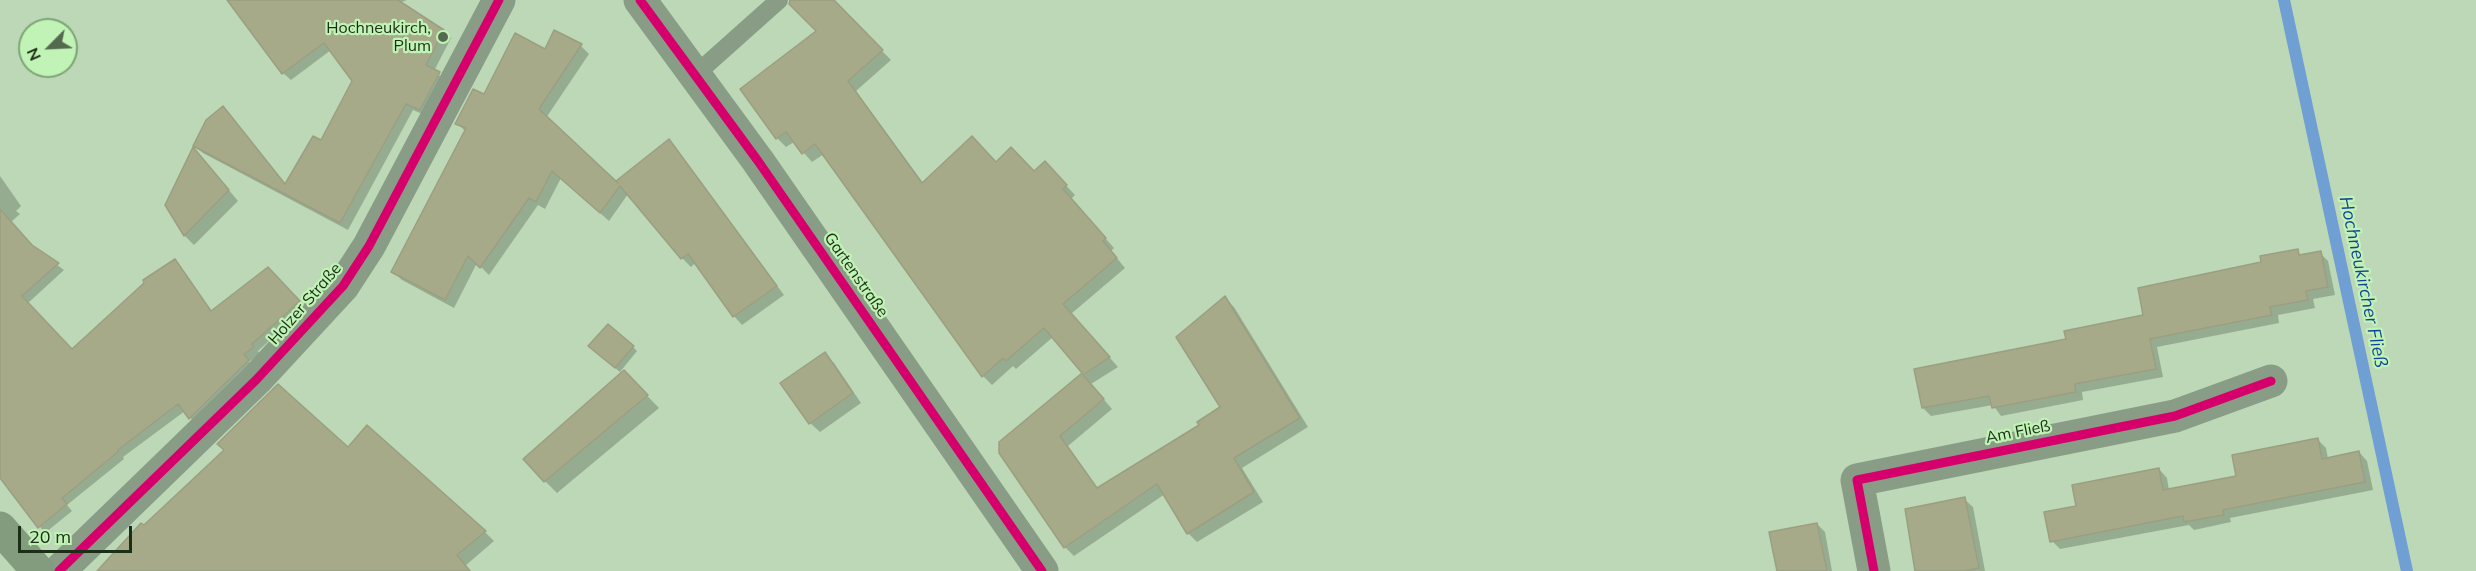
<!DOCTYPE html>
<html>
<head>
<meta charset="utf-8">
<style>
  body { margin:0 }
  #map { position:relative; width:2476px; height:571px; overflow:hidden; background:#bcd8b6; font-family:Mulish,sans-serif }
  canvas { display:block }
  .north { position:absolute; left:18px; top:18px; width:60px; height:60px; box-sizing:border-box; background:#c0f3b5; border:2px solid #7ea576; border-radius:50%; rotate:246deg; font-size:16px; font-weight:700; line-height:24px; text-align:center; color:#1b2f17 }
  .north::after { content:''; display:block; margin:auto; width:21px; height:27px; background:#536a4f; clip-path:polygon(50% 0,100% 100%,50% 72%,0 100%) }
  .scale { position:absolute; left:18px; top:526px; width:114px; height:27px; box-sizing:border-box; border:3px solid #1b2f17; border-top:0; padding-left:8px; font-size:18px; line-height:21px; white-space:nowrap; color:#1b2f17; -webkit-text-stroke:4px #c0f3b5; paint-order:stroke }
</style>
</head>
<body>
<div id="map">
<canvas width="2476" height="571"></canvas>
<div class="north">N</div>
<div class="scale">20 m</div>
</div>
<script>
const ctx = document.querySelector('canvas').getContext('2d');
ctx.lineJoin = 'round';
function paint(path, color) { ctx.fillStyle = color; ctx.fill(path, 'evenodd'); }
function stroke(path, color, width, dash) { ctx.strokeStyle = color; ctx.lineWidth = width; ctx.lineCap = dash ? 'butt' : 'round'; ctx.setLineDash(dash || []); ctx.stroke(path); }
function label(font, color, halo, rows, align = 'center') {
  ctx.font = font + ' Mulish,sans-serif'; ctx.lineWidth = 4.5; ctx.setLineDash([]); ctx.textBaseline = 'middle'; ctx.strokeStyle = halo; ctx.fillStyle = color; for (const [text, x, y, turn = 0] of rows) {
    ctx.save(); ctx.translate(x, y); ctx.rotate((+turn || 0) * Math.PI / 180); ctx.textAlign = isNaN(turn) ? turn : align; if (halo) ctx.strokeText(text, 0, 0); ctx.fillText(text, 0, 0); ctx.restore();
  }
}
const shadow = new Path2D(`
  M 276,0 L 407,0 L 399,3 L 443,31 L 451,38 L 434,71 L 446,81 L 427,116 L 413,110 L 348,230 L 203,153 L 195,146 L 286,186 L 321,142 L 354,81 L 331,50 L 291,80 L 283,73 L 246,22 Z
  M 796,0 L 832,0 L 891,60 L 856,91 L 923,183 L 996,163 L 1034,173 L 1045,163 L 1075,195 L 1071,199 L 1114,248 L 1111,251 L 1125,268 L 1071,314 L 1118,367 L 1091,384 L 1112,409 L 1068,446 L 1098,489 L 1201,426 L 1222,408 L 1225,298 L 1234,307 L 1308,427 L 1242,468 L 1263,502 L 1197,542 L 1188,533 L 1165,494 L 1074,556 L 1065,547 L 1001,452 L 1084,373 L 1053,337 L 1016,369 L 1013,366 L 992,385 L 983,376 L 824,154 L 812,162 L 794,142 L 786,147 L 777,138 L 742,89 L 818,31 Z
  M 555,32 L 581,46 L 589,54 L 546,118 L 622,189 L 669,141 L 784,295 L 742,325 L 734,316 L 696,262 L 691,267 L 682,258 L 628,194 L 609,221 L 561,178 L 545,209 L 538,205 L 489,275 L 477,263 L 454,308 L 402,280 L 393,272 L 466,132 L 457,123 L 485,96 L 546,51 Z
  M 202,158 L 238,201 L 194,245 L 185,236 L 166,205 Z
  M 0,176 L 21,206 L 16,211 L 20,214 L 11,222 L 33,247 L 64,270 L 27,304 L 72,351 L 175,261 L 212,312 L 268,269 L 305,308 L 258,351 L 260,354 L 249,362 L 255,367 L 196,425 L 185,411 L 123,457 L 124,459 L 67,505 L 72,511 L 45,533 L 0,476 Z
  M 2297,251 L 2302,256 L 2320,253 L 2328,261 L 2335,295 L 2313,299 L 2315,308 L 2278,315 L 2279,323 L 2157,347 L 2163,377 L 2082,392 L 2083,400 L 2001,416 L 1993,405 L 1931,416 L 1923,408 L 2067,340 L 2145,317 L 2263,263 Z
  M 633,347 L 637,351 L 620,372 L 595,351 Z
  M 824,354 L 834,363 L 861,403 L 820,432 L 810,423 Z
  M 624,372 L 659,408 L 557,493 L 545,481 Z
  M 2318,440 L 2326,448 L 2328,459 L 2359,452 L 2367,461 L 2373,490 L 2230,518 L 2231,522 L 2194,530 L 2189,525 L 2060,549 L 2052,541 L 2078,507 L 2159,469 L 2167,478 L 2169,490 L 2238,478 Z
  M 348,449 L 485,532 L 494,541 L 465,566 L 469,571 L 99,571 L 145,527 Z
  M 1964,499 L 1973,507 L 1985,571 L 1917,571 Z
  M 1817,524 L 1825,532 L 1832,571 L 1778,571 Z`);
const stream = new Path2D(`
  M 2284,0 L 2407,571`);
const building = new Path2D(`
  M 227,0 L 398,0 L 444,30 L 426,65 L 440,72 L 420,110 L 406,104 L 340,223 L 193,146 L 206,120 L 223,106 L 285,184 L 313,136 L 321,140 L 352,81 L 324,43 L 282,74 Z
  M 790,0 L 834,0 L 883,50 L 848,81 L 922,183 L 972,136 L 996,162 L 1011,147 L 1034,171 L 1045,161 L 1067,185 L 1063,189 L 1106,238 L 1103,241 L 1117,258 L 1063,304 L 1110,357 L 1083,375 L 1104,399 L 1060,436 L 1097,488 L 1199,425 L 1197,422 L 1220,407 L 1176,337 L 1225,296 L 1300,418 L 1234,458 L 1254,492 L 1187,534 L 1157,484 L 1064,548 L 999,453 L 999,442 L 1082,373 L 1044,328 L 1006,361 L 1003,358 L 982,377 L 815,144 L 802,154 L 786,132 L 776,139 L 740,89 L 816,31 L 789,4 Z
  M 554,30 L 582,44 L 539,109 L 618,183 L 616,181 L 669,139 L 777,286 L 733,317 L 688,254 L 681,259 L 620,186 L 600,213 L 552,171 L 536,202 L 529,198 L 480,268 L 468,256 L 445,300 L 391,272 L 466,128 L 455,124 L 473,89 L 484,94 L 515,33 L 545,49 Z
  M 193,147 L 229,190 L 184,236 L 165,205 Z
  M 0,209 L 32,245 L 59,263 L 22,296 L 72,349 L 144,283 L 143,280 L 175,259 L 211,311 L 268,267 L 300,301 L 252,344 L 254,347 L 244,354 L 249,360 L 189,419 L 178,404 L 118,450 L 118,452 L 62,498 L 67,504 L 38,528 L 0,478 Z
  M 2298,249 L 2299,255 L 2321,251 L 2328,287 L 2306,291 L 2308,300 L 2270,307 L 2272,315 L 2150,339 L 2156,369 L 2075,384 L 2076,392 L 1992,408 L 1989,396 L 1922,408 L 1914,369 L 2066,339 L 2064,331 L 2143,315 L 2138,288 L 2261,262 L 2260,256 Z
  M 608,324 L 634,346 L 615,368 L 588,346 Z
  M 825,352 L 853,393 L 809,424 L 780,383 Z
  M 624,370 L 648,395 L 544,482 L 523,459 Z
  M 278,384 L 348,447 L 367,425 L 486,531 L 457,555 L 470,571 L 97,571 L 141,523 L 144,525 L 224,450 L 217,444 Z
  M 2318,438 L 2322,459 L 2359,451 L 2365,482 L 2223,510 L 2224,515 L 2184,522 L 2183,516 L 2050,542 L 2044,512 L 2076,506 L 2072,485 L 2159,468 L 2163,490 L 2236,476 L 2232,455 Z
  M 1965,497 L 1979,568 L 1962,571 L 1915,571 L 1905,509 Z
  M 1817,523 L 1827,571 L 1777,571 L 1769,532 Z`);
const lane = new Path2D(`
  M 695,75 L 779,0`);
const street = new Path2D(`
  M 640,0 L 758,161 L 1042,571
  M 59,571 L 256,380 L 343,286 L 369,246 L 499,0
  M 1874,571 L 1857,480 L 2175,416 L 2271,381`);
const secondary = new Path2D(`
  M 0,528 L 38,571`);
const cycleway = new Path2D(`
  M 640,0 L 758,161 L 1042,571
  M 59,571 L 256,380 L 343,286 L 369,246 L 499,0
  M 1874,571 L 1857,480 L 2175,416 L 2271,381`);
const markers = [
  [443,37,6,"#536a4f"]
];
const poiNames = [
  ["Hochneukirch,",431,28],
  ["Plum",431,46]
];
const streetNames = [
  ["Gartenstraße",856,275,55],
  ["Holzer Straße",305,304,-49],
  ["Am Fließ",2018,432,-11]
];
const waterNames = [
  ["Hochneukircher Fließ",2363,282,78]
];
paint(shadow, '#0003');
stroke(stream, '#709fd4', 12);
paint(building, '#a7aa89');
stroke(building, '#9a9f82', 1.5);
stroke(lane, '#899c85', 18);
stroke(street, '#899c85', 33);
stroke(secondary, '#839c7e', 33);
stroke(cycleway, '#d6006c', 9);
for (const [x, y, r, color] of markers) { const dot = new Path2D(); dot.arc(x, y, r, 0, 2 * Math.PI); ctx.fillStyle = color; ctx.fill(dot); stroke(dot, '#c0f3b5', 2); }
label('16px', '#1b2f17', '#c0f3b5', poiNames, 'right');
label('16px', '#1b2f17', '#c0f3b5', streetNames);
label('italic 18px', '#114395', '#c0f3b5', waterNames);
</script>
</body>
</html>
